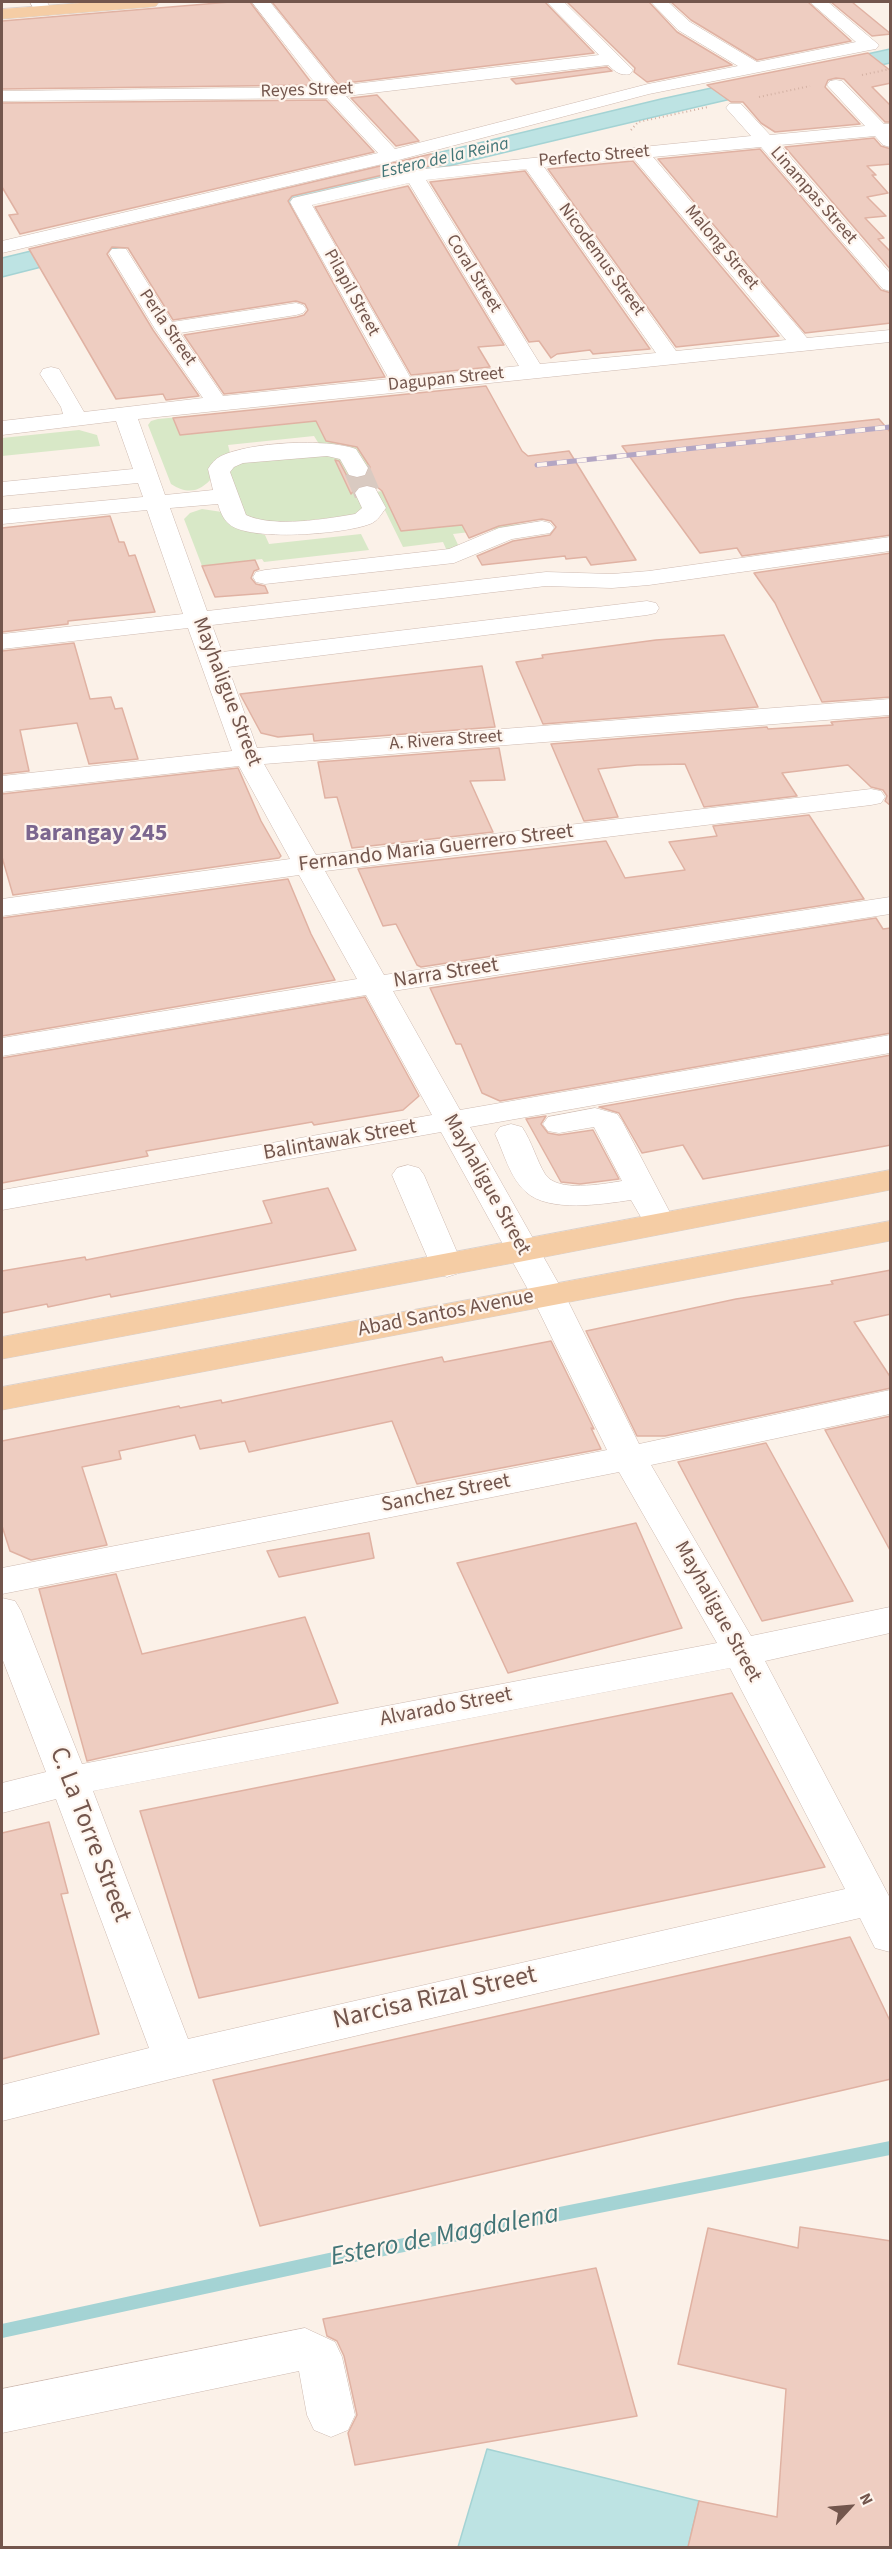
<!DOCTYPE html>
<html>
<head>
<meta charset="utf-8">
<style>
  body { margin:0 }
  #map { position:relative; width:892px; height:2549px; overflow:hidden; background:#fbf1e8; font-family:"Source Sans 3",sans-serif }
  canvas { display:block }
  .frame { position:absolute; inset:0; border:3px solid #73564d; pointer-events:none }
  .north { position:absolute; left:820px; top:2477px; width:60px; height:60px; -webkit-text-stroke:4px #fef5ee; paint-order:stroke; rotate:64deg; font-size:16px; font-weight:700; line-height:24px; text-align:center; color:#73564d }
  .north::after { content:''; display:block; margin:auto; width:21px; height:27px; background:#73564d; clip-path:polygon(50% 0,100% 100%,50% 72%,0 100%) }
</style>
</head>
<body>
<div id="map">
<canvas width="892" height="2549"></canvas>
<div class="frame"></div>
<div class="north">N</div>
</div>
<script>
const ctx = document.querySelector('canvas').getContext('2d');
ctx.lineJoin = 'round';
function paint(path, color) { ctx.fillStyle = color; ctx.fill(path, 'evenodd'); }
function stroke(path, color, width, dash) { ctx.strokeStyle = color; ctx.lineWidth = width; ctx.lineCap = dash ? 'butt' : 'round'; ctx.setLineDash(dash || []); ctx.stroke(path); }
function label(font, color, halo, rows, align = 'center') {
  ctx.font = font + ' "Source Sans 3",sans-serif'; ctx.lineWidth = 4.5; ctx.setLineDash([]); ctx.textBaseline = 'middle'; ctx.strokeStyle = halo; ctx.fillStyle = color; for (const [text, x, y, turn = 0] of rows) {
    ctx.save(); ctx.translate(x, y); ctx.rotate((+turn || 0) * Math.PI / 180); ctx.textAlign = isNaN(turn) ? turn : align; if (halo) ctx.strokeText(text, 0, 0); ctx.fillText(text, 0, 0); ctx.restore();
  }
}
const green = new Path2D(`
  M 316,404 L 178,431 L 180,435 L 463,406 L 352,431 L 370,469 L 365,469 L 351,447 L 339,444 L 319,444 L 314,436 L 228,445 L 230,453 C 215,474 201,504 171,484 L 148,425 L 151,421 L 158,419 Z
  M 79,430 L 97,435 L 100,446 L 2,456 L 2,438 Z
  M 334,454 L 344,461 L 364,507 L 360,512 L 350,516 L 273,524 L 245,516 L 229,472 L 230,468 L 241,462 Z
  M 382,491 L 401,531 L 473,523 L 476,528 L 529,523 L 530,525 L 453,534 L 460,549 L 447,551 L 443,542 L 403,547 L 376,492 Z
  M 202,509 L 222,512 L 246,530 L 265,535 L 269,544 L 361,534 L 369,550 L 264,562 L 262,559 L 202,566 L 184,519 L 190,513 Z`);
const water = new Path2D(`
  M 890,49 L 890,63 C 593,129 297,202 2,277 L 2,258 L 661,99 Z
  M 487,2449 L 699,2501 L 688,2547 L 458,2547 Z`);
const stream = new Path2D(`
  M 2,2331 L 329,2260 L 890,2148`);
const building = new Path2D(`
  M 230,2 L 250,2 L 313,85 L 2,89 L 2,21 Z
  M 272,2 L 545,2 L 594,53 L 338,84 Z
  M 567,2 L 649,2 L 677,32 L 732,65 L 647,82 L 634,72 L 635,68 Z
  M 671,2 L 808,2 L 851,41 L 757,60 L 691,20 Z
  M 831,2 L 852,2 L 891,34 L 872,36 Z
  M 868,53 L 891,71 L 891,83 L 872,87 L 891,106 L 891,122 L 885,122 L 844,79 L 836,78 L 828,80 L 825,87 L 860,124 L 775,132 L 761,123 L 743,102 L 731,102 L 707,85 Z
  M 607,67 L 612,71 L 516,84 L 511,79 Z
  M 377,95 L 419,141 L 396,146 L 351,98 Z
  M 326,100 L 374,152 L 20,234 L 9,215 L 18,214 L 2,187 L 2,103 Z
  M 874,138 L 881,146 L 891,149 L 891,164 L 867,166 L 876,175 L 872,175 L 888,193 L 867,197 L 886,216 L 865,218 L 884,238 L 878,239 L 891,252 L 891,270 L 785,147 Z
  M 760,149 L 881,290 L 891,293 L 891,323 L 805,333 L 658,159 Z
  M 431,154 L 442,165 L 413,168 L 292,196 L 288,201 L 385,377 L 224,394 L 184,335 L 297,317 L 304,315 L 308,310 L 305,304 L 296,301 L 173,320 L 128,248 L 112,247 L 107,254 L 153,330 L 199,396 L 166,400 L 163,394 L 116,399 L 29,249 Z
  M 633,161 L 779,336 L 676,347 L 548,169 Z
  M 525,171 L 650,349 L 593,354 L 590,350 L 557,354 L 551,358 L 539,341 L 529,342 L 430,182 Z
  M 408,186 L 504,345 L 478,347 L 490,367 L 411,375 L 315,207 Z
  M 486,386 L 522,451 L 528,456 L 569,451 L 636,560 L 591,565 L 586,557 L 566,559 L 565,556 L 482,565 L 477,556 L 513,541 L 550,535 L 556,527 L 551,521 L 542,519 L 499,526 L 469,538 L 462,525 L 401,531 L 382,491 L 376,486 L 368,484 L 358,486 L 351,494 L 335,460 L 339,461 L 347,476 L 356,479 L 367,476 L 370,467 L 357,447 L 326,441 L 316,421 L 180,435 L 173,418 Z
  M 879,419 L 891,433 L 891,535 L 742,556 L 737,548 L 700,553 L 622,446 Z
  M 110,516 L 119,542 L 124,542 L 129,556 L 135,555 L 155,612 L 68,621 L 68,624 L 2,632 L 2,528 Z
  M 891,553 L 891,697 L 822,702 L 775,603 L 754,573 Z
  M 255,560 L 259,569 L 254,571 L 251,578 L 256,584 L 265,586 L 268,593 L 215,597 L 202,566 Z
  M 724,635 L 758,707 L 543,724 L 516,662 L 543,658 L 542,655 L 656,640 Z
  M 74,643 L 90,699 L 111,697 L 115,709 L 122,708 L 138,759 L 89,764 L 77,723 L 20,730 L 29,771 L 2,774 L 2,651 Z
  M 482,666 L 495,727 L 314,741 L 313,734 L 278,737 L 261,733 L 240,694 Z
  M 891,717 L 891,806 L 885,801 L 887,796 L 883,790 L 871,787 L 848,765 L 782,773 L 797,796 L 704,807 L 685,764 L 637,765 L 598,769 L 618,817 L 584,821 L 551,744 L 767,727 L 768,729 L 833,725 L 831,722 Z
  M 499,748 L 505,780 L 470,781 L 493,832 L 352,848 L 337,797 L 325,798 L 318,762 Z
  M 238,768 L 261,821 L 281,856 L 279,858 L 13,895 L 2,857 L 2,794 Z
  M 809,815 L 864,899 L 421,967 L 417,965 L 396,924 L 383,926 L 358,869 L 606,841 L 625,878 L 685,870 L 669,842 L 717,836 L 713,826 Z
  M 288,879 L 311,934 L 335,980 L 2,1036 L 2,918 Z
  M 876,918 L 883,929 L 891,928 L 891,1033 L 500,1101 L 482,1093 L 461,1044 L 456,1044 L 430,988 Z
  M 365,997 L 419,1096 L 403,1110 L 314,1125 L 312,1122 L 146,1151 L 148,1156 L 2,1183 L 2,1058 Z
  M 891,1055 L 891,1145 L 703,1179 L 683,1145 L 642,1153 L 619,1113 L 599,1107 Z
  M 546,1116 L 541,1124 L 548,1133 L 559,1135 L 593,1130 L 619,1179 L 580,1184 L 561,1182 L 526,1119 Z
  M 328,1188 L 356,1250 L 111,1297 L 110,1294 L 48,1307 L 47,1304 L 2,1313 L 2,1271 L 85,1257 L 86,1260 L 272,1223 L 263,1201 Z
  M 891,1270 L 891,1314 L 854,1322 L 891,1378 L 891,1388 L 665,1436 L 637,1436 L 586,1331 L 736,1299 L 833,1284 L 831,1281 Z
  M 551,1341 L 594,1429 L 591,1428 L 601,1449 L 417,1484 L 392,1421 L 249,1452 L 245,1441 L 200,1449 L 195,1435 L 119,1451 L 121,1459 L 82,1467 L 107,1545 L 31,1560 L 10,1551 L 2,1526 L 2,1441 L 179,1406 L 180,1408 L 221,1400 L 222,1403 L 442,1357 L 444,1362 Z
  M 891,1416 L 891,1552 L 825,1430 Z
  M 766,1443 L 853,1601 L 762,1621 L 678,1462 Z
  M 636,1523 L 682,1628 L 508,1673 L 457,1563 Z
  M 369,1533 L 374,1558 L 279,1577 L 267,1551 Z
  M 116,1574 L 142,1654 L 305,1617 L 338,1703 L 87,1761 L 39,1589 Z
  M 732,1693 L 825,1867 L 199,1998 L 140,1811 Z
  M 49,1822 L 68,1893 L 61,1894 L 99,2034 L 2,2059 L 2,1833 Z
  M 850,1937 L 891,2023 L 891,2079 L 260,2226 L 213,2080 Z
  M 800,2227 L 891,2241 L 891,2547 L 688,2547 L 699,2501 L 777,2517 L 786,2389 L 678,2364 L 708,2228 L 798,2248 Z
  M 596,2268 L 637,2416 L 355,2465 L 348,2433 L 357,2415 L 344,2356 L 337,2341 L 327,2336 L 323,2319 Z`);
const minorTunnel = new Path2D(`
  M 357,470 L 367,493`);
const path = new Path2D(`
  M 862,75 L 890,69
  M 759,97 L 810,86
  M 631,130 L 638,122 L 708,107`);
const minor = new Path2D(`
  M 30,2 L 47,2 L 52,11 L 49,15 L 37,15 Z
  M 252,2 L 270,2 L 337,86 L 599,55 L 547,2 L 564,2 L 633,70 L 630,74 C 620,76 616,72 608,65 L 346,96 L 395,149 L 648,84 L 738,66 L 678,30 L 651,2 L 668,2 L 690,22 L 757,62 L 856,42 L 810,2 L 828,2 L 879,45 L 876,49 L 870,50 L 649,94 L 391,162 L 2,253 L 2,241 L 378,153 L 327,98 L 2,101 L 2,91 L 318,87 Z
  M 836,80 L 842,81 L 884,124 L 890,124 L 890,147 L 883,145 L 875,136 L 780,145 L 890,273 L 890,291 L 883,289 L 761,147 L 653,157 L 807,338 L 890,330 L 890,342 L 138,419 L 165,495 L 213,490 L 208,469 C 211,464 215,459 221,456 C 250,442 326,438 356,449 L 368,468 L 365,475 L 357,477 L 349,475 L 340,459 L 327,456 L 243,463 L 234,467 L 230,472 L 246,515 C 274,528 326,519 355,514 L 362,508 L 355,493 L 359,488 L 367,486 L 375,488 L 386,508 C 381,514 378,521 370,524 C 345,534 249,542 229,524 C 223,519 220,511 218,504 L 170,508 L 207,611 L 546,572 L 612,574 L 649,571 L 890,537 L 890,551 L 649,585 L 612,588 L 546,586 L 212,625 L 222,652 L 647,601 L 656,603 L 659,608 L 656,613 L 647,615 L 228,667 L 257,748 L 890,699 L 890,715 L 264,764 L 316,855 L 871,789 L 881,791 L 885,797 L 881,803 L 871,805 L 325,871 L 384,975 L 890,897 L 890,914 L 393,991 L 460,1110 L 890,1035 L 890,1053 L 470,1127 L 565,1295 L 639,1444 L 890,1390 L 890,1414 L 651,1465 L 751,1636 L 890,1607 L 890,1633 L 765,1661 L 890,1898 L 890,1952 L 875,1948 L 860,1918 L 175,2078 L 2,2121 L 2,2085 L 149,2048 L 56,1799 L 2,1813 L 2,1783 L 46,1772 L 2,1658 L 2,1598 L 15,1601 L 21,1611 L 82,1764 L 717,1643 L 619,1472 L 2,1594 L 2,1568 L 607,1450 L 531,1295 L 441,1132 L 2,1210 L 2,1190 L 432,1115 L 366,995 L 2,1056 L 2,1038 L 357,979 L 299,875 L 2,916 L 2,899 L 290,859 L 239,766 L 2,792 L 2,776 L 232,751 L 188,628 L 2,649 L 2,634 L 183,614 L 147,510 L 2,524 L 2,510 L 143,497 L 138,483 L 2,496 L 2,482 L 133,469 L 116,421 L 2,435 L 2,421 L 63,414 L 61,407 L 40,374 L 43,369 L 51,367 L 59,369 L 84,412 L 203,398 L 155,329 L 109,253 L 112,249 L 126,249 L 172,322 L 296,303 L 303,305 L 306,309 L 303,313 L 296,315 L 180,333 L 223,396 L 389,379 L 290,202 L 293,198 L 414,170 L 751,136 L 726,108 L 729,104 L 741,104 L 770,135 L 865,126 L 827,85 L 830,81 ZM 634,159 L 786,340 L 676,351 L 544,167 ZM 526,169 L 656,353 L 540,364 L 426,180 ZM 409,183 L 519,366 L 410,377 L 312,205 ZM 730,1668 L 845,1889 L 188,2039 L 93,1791 Z
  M 542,521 L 550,523 L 554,528 L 550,533 L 512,539 L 454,563 L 265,584 L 256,582 L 253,577 L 256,572 L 265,570 L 449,549 L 499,528 Z
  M 595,1108 L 617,1114 L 622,1121 L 676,1224 L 671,1231 L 660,1234 L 649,1231 L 631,1200 C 603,1204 549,1213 526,1192 C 510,1178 504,1153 495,1134 L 500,1127 L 511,1124 L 522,1127 C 532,1142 536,1159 545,1174 C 557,1193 602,1184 622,1181 L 594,1127 L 559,1133 L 548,1131 L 543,1124 L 548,1117 Z
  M 408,1165 L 419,1168 L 424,1175 L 463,1266 L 459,1273 L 447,1277 L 435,1273 L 431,1266 L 392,1175 L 397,1168 Z
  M 305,2328 L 335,2342 L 342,2357 L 355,2415 L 348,2430 L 331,2437 L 314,2430 L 307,2415 L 299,2371 L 2,2433 L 2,2389 Z`);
const major = new Path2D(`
  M 93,2 L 159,2 L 156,6 L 150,7 L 2,19 L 2,9 Z
  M 890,1170 L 890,1190 L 524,1261 L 2,1359 L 2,1337 Z
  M 890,1221 L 890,1241 L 2,1410 L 2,1387 Z`);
const rail = new Path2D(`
  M 537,465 L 890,427`);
const farStreetnames = [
  ["Reyes Street",307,91,-2],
  ["Perfecto Street",594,157,-5],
  ["Linampas Street",813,196,49],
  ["Malong Street",721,248,50],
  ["Nicodemus Street",601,260,54],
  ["Coral Street",473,274,58],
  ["Pilapil Street",351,293,61],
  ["Perla Street",167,328,56],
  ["Dagupan Street",446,380,-6],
  ["A. Rivera Street",446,741,-4]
];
const farWaternames = [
  ["Estero de la Reina",445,159,-13]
];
const streetNames = [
  ["Mayhaligue Street",226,692,69],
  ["Fernando Maria Guerrero Street",436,849,-7],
  ["Narra Street",446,974,-9],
  ["Balintawak Street",340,1141,-10],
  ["Mayhaligue Street",486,1185,61],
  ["Abad Santos Avenue",446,1314,-11],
  ["Sanchez Street",446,1494,-11],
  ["Mayhaligue Street",717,1612,61],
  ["Alvarado Street",446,1708,-11]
];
const quarterNames = [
  ["Barangay 245",96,835]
];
const nearStreetnames = [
  ["C. La Torre Street",89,1835,69],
  ["Narcisa Rizal Street",435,1999,-13]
];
const nearWaternames = [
  ["Estero de Magdalena",445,2237,-11]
];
paint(green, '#d8e8c7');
paint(water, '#bde3e3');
stroke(water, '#a4d3d4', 1.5);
stroke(stream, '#a4d3d4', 14);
paint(building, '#eecdc1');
stroke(building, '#e0b2a3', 1.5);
stroke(minorTunnel, '#d9cac1', 26, [26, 13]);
stroke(minor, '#cebab1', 1);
stroke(major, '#d8d0cd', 1);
stroke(path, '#d3b1a4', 2, [1, 3]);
paint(minor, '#fff');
paint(major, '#f5cda5');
stroke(rail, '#b3a6c4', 5);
stroke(rail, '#fef5ee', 4, [10]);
label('18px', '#73564d', '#fef5ee', farStreetnames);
label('italic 18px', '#427577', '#fef5ee', farWaternames);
label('21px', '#73564d', '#fef5ee', streetNames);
label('bold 24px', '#7b668f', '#fef5ee', quarterNames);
label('26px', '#73564d', '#fef5ee', nearStreetnames);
label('italic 27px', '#427577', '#fef5ee', nearWaternames);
</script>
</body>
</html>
